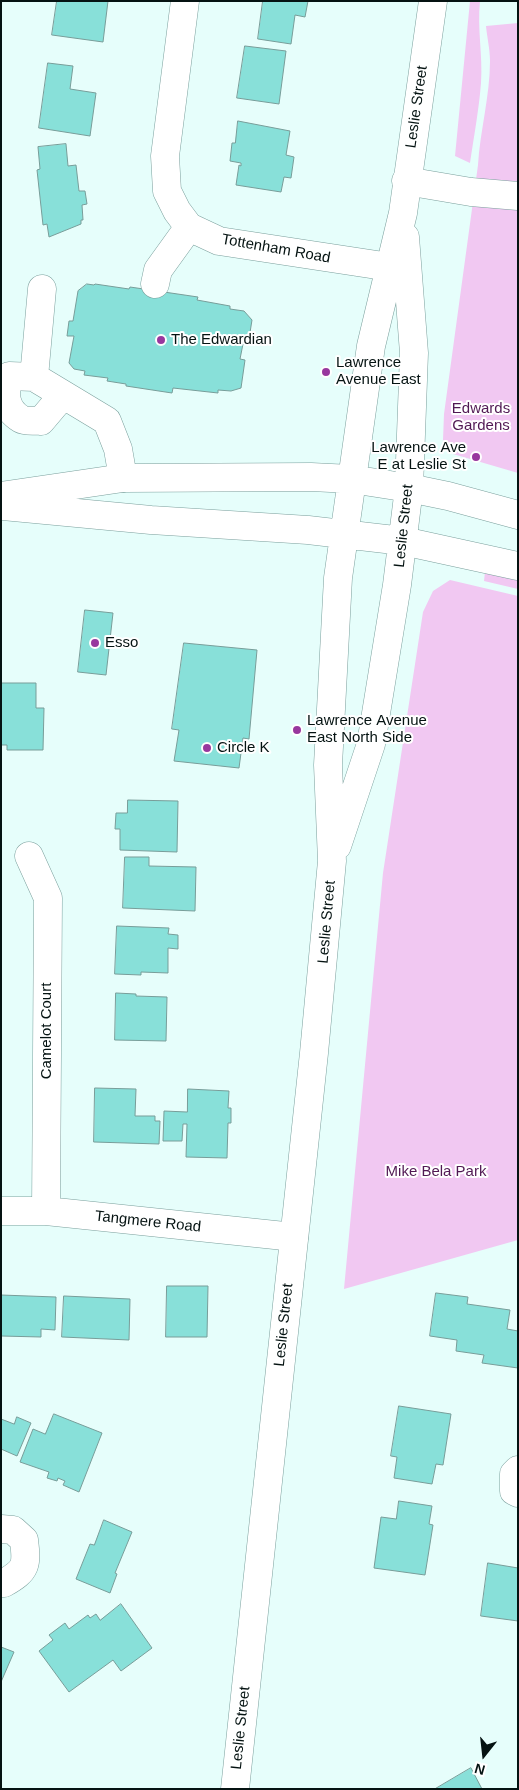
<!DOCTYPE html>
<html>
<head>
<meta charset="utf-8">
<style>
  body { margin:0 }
  #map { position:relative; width:519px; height:1790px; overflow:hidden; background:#e6fefb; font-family:Arial,sans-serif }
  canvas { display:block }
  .frame { position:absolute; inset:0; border:2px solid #051312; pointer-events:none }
  .north { position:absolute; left:459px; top:1730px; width:50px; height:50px; -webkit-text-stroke:4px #fff; paint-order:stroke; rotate:196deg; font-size:14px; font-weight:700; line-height:20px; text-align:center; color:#051312 }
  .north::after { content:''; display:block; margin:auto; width:18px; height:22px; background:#051312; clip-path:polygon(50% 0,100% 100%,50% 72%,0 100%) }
</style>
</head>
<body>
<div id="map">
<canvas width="519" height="1790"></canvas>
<div class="frame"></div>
<div class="north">N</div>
</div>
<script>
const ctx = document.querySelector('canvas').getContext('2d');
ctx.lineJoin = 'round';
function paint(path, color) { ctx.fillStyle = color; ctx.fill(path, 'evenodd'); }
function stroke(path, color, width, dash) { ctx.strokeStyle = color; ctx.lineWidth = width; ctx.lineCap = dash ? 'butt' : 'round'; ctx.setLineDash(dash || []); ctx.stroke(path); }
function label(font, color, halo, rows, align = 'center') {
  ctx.font = font + ' Arial,sans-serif'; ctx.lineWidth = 4; ctx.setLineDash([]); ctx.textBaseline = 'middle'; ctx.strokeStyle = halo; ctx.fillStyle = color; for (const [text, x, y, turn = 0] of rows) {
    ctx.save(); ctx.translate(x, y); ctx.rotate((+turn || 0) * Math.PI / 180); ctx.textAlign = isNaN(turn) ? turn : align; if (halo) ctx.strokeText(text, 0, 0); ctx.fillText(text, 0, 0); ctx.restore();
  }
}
const green = new Path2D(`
  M 470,1 L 480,1 C 477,29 483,55 481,83 C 479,109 474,136 470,163 L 455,156 Z
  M 518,23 L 518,473 L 453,454 L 443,440 L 444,414 L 478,165 C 480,131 490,96 490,61 C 490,49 487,37 486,26 Z
  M 485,572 L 518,579 L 518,589 L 484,581 Z
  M 450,580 L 518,596 L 518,1240 L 344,1289 L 383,873 L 423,612 L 433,591 Z`);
const building = new Path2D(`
  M 57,1 L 108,1 L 103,42 L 52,35 Z
  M 263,1 L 308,1 L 305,17 L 295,15 L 291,44 L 258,39 Z
  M 245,46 L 286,51 L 279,104 L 237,98 Z
  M 48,63 L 73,66 L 70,89 L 96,93 L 90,136 L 39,128 Z
  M 238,121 L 290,131 L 286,155 L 294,157 L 291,178 L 284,177 L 281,192 L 236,185 L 239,165 L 241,166 L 241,163 L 230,161 L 232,143 L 235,143 Z
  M 66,144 L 68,166 L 76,165 L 79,191 L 85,191 L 87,204 L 82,205 L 83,220 L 81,220 L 81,224 L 49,237 L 47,224 L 43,225 L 37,170 L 40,169 L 38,147 Z
  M 87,284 L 94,285 L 95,284 L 129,289 L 130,287 L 198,297 L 197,300 L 230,306 L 230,309 L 244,311 L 252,320 L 248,345 L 243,344 L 240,359 L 245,360 L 241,388 L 231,391 L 218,390 L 218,393 L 173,388 L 172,393 L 126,386 L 126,384 L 107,381 L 108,378 L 84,375 L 85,371 L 74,369 L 69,363 L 74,336 L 67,336 L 69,321 L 73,321 L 78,291 Z
  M 85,610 L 113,613 L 106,675 L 78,672 Z
  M 184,643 L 257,650 L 249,739 L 243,738 L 239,768 L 174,761 L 179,730 L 172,729 Z
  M 1,683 L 36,683 L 36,708 L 44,708 L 43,750 L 7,750 L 7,745 L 1,745 Z
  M 128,800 L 178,801 L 177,852 L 120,850 L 120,829 L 115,829 L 116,813 L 127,813 Z
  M 125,857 L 149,857 L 149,866 L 196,867 L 195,911 L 123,908 Z
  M 117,926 L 169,928 L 168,934 L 178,935 L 178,949 L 168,948 L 168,973 L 141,972 L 141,975 L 115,974 Z
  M 116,993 L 136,994 L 136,996 L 167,997 L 166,1041 L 115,1040 Z
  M 95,1088 L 136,1089 L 135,1116 L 155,1116 L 155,1121 L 160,1121 L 159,1144 L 94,1142 Z
  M 188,1089 L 229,1091 L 228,1108 L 231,1108 L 231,1123 L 228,1123 L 227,1158 L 186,1157 L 187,1124 L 183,1124 L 182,1141 L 163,1141 L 164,1111 L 187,1112 Z
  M 167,1286 L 208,1286 L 207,1337 L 166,1337 Z
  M 436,1293 L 468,1297 L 467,1304 L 510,1310 L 507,1329 L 518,1331 L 518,1368 L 482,1363 L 484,1355 L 456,1351 L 457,1340 L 430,1336 Z
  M 1,1295 L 56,1297 L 55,1330 L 41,1329 L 41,1337 L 1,1336 Z
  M 64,1296 L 130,1299 L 129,1340 L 62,1337 Z
  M 399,1406 L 451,1414 L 443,1465 L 436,1464 L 432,1484 L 394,1478 L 397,1457 L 391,1456 Z
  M 54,1414 L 102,1433 L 79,1492 L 63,1485 L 65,1481 L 58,1478 L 57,1481 L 47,1478 L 49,1472 L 20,1462 L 33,1429 L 45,1434 Z
  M 17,1417 L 31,1423 L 17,1456 L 1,1449 L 1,1419 L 14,1424 Z
  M 399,1501 L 432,1506 L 429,1524 L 433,1525 L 425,1575 L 374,1568 L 381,1517 L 396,1519 Z
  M 104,1520 L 132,1532 L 115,1573 L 117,1574 L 110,1593 L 76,1579 L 90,1544 L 94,1545 Z
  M 488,1563 L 518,1568 L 518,1621 L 481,1616 Z
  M 121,1604 L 152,1648 L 121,1671 L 113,1660 L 69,1692 L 39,1651 L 53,1640 L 49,1635 L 65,1623 L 69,1629 L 88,1615 L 90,1618 L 96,1614 L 100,1620 Z
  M 1,1647 L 14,1652 L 1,1682 Z
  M 471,1768 L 482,1789 L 435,1789 Z`);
const minor = new Path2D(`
  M 185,1 L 165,156 L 167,191 L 177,211 L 189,227 L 219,241 L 390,267
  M 406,181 L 471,192 L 518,196
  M 155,284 L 158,270 L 189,227
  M 42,289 L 34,377 L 107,421 L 118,449 L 123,478
  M 34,377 L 9,376 C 4,392 4,409 21,419 C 26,422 36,420 41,421 L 63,395
  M 409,488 L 448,496 L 518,515
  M 403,541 L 518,566
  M 29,856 L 48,898 L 46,1211
  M 1,1211 L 46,1211 L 294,1237
  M 518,1470 L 514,1474 L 514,1491 L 518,1493
  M 1,1529 L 13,1530 L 24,1540 C 27,1565 27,1570 4,1583 L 1,1582`);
const major = new Path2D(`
  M 1,496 L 123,478 L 311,477 L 351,479 L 409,488
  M 3,506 L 151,520 L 308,530 L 403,541
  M 337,846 L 371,744 L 397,585 L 409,488 L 414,353 L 405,237
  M 235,1789 L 314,1053 L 332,861 L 328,765 L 338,578 L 371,346 L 403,213 L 433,1`);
const markers = [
  [161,340,5,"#98379e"],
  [326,372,5,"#98379e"],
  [476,457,5,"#98379e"],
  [95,643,5,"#98379e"],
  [297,730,5,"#98379e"],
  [207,748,5,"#98379e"]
];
const streetNames = [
  ["Leslie Street",417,107,-82],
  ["Tottenham Road",276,249,10],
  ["Leslie Street",404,526,-84],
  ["Leslie Street",327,922,-85],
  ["Camelot Court",47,1031,-90],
  ["Tangmere Road",148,1222,6],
  ["Leslie Street",284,1325,-84],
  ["Leslie Street",241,1728,-84]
];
const poiNames = [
  ["The Edwardian",171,340],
  ["Lawrence",336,363],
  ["Avenue East",336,380],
  ["Lawrence Ave",466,448,"right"],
  ["E at Leslie St",466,465,"right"],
  ["Esso",105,643],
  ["Lawrence Avenue",307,721],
  ["East North Side",307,738],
  ["Circle K",217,748]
];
const parkNames = [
  ["Edwards",481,409],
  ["Gardens",481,426],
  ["Mike Bela Park",436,1172]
];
paint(green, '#f1c8f2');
paint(building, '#88e0d9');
stroke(building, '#789d99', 1);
stroke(minor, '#7a9f9c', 29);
stroke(major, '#7a9f9c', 29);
stroke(minor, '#fff', 28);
stroke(major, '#fff', 28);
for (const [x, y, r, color] of markers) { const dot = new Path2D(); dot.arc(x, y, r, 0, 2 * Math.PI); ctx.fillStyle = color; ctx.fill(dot); stroke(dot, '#fff', 2); }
label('15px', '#051312', '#fff', streetNames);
label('15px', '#051312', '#fff', poiNames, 'left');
label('15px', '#511954', '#fff', parkNames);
</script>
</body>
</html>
